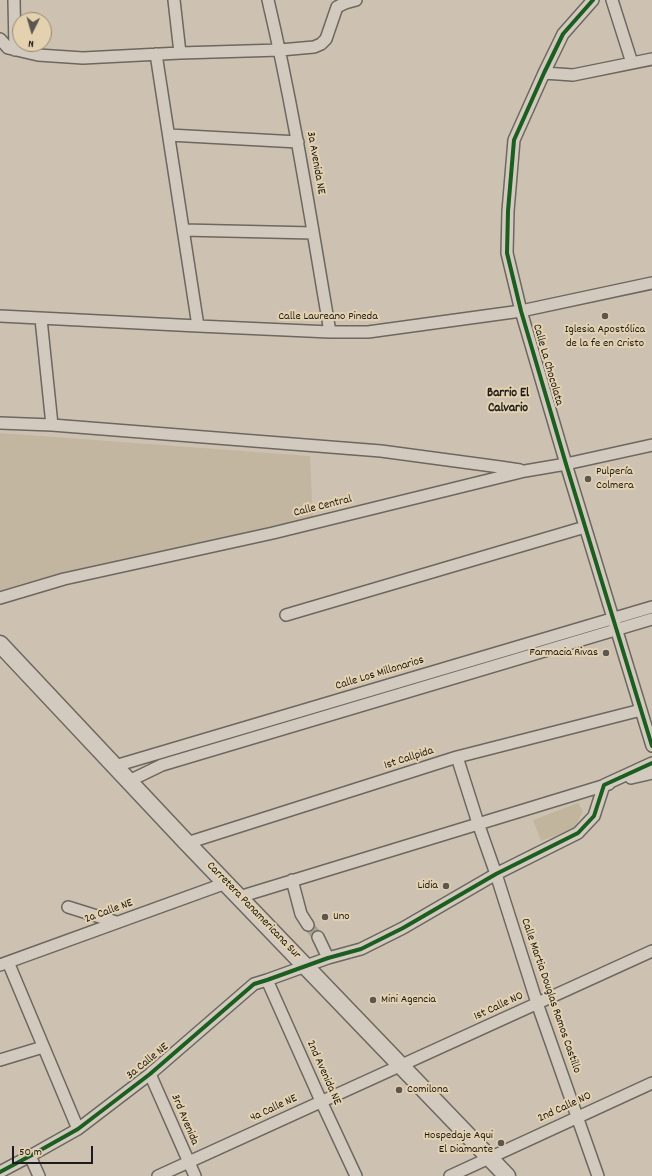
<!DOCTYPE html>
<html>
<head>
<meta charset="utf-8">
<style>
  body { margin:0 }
  #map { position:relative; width:652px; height:1176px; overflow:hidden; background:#cdc2b1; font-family:Dekko,sans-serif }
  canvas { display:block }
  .north { position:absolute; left:12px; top:12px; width:40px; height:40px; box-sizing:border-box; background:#e4d1af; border:1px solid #948974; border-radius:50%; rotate:185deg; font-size:11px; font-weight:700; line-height:16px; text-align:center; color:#1c1c1c }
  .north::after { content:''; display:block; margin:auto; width:14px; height:18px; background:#5a5650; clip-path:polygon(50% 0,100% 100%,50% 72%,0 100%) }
  .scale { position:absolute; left:12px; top:1146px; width:81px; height:18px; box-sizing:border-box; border:2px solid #1c1c1c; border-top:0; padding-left:5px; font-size:12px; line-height:14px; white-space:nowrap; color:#1c1c1c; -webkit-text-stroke:3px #e4d1af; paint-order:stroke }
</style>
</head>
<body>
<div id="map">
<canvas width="652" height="1176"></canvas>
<div class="north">N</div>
<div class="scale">50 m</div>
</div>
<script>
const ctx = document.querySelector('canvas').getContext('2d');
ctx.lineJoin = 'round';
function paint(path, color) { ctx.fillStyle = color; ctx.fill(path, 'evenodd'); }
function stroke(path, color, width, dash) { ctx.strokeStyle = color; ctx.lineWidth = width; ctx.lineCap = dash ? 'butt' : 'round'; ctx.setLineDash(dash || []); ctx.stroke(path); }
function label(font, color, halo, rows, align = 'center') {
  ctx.font = font + ' Dekko,sans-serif'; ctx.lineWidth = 4; ctx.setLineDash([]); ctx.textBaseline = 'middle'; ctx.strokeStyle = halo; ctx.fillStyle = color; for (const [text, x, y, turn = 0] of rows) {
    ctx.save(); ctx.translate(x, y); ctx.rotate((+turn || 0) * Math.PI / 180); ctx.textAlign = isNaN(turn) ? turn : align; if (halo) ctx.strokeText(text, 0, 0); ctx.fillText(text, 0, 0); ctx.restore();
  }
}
const built = new Path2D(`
  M 0,433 L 310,456 L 313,520 L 0,593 Z`);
const green = new Path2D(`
  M 578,803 L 583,811 L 574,829 L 541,841 L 533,820 Z`);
const minorTunnel = new Path2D(`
  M 308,925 L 318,937`);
const minor = new Path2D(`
  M 14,0 L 15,50
  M 174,0 L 180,53
  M 268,0 C 294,110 311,221 330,332
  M 593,0 L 563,34 L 544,73 L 514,140 L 508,211 L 507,253 L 521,311 L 566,464 L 652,746
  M 612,0 L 632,63
  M 0,39 L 8,48 L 38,55 L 83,58 L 180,53 L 280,50 L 314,47 L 321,44 L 326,39 L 337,7 L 345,3 L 356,0
  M 156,54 L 198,326
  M 544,73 L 573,75 L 652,59
  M 169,135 L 298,142
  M 183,230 L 313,233
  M 0,316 L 198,326 L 330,332 L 368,332 L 521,311 L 652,283
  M 41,319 L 52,425
  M 0,423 L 52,425 L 381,451 L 500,467 L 520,470
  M 0,598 L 64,579 L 273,533 L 525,471 L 566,464 L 652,445
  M 286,615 L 585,527
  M 457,757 L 478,823 L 496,874 L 537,1003 L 598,1176
  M 115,766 L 652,607
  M 631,778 L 652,773
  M 129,781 L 162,765 L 652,619
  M 187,843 L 457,757 L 641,710
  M 292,880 L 301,914 L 308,925
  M 239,897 L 609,784
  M 68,907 L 116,922
  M 318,937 L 328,958
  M 8,962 L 78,1129
  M 0,965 L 226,883
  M 267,980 L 321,1101 L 356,1176
  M 0,1060 L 43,1047
  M 150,1074 L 195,1176
  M 30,1156 L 39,1176
  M 0,1172 L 30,1156 L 78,1129 L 150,1074 L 254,984 L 267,980 L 328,958 L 361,949 L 403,928 L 496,874 L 578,833 L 594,816 L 604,785 L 652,763
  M 158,1176 L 652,951
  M 450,1176 L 652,1083`);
const highway = new Path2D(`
  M 0,644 L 187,843 L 507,1176`);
const cycleway = new Path2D(`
  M 593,0 L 563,34 L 544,73 L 514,140 L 508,211 L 507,253 L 521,311 L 566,464 L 652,746
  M 0,1172 L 30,1156 L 78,1129 L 150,1074 L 254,984 L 267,980 L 328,958 L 361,949 L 403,928 L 496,874 L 578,833 L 594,816 L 604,785 L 652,763`);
const markers = [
  [605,316,4,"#5a5650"],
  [588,479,4,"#5a5650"],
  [606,653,4,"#5a5650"],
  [446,886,4,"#5a5650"],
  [325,917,4,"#5a5650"],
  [373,1000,4,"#5a5650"],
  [399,1090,4,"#5a5650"],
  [501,1143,4,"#5a5650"]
];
const streetNames = [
  ["3a Avenida NE",315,163,80],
  ["Calle Laureano Pineda",328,317],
  ["Calle La Chocolata",547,365,74],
  ["Calle Central",323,507,-14],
  ["Calle Los Millonarios",380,674,-17],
  ["1st Callpida",409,759,-18],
  ["Carretera Panamericana Sur",253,911,46],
  ["2a Calle NE",109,912,-20],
  ["Calle Martia Douglas Ramos Castillo",550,996,71],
  ["1st Calle NO",499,1007,-25],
  ["3a Calle NE",148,1062,-39],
  ["2nd Avenida NE",323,1073,66],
  ["2nd Calle NO",565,1108,-25],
  ["4a Calle NE",274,1109,-25],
  ["3rd Avenida",184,1120,67]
];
const poiNames = [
  ["Iglesia Apostólica",605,330,"center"],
  ["de la fe en Cristo",605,344,"center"],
  ["Pulpería",596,472],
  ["Colmera",596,486],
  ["Farmacia Rivas",598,653,"right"],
  ["Lidia",438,886,"right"],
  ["Uno",333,917],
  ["Mini Agencia",381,1000],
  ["Comilona",407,1090],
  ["Hospedaje Aqui",493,1136,"right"],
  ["El Diamante",493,1150,"right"]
];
const neighbourhoodNames = [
  ["Barrio El",508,394],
  ["Calvario",508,409]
];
paint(built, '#c3b6a0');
paint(green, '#c2b59e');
stroke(minorTunnel, '#aaa193', 11, [11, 5.5]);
stroke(minor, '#6c675f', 14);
stroke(highway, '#6c675f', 19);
stroke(minor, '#d2cabe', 11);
stroke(highway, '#d2cabe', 16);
stroke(cycleway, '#1b5e20', 4);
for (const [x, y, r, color] of markers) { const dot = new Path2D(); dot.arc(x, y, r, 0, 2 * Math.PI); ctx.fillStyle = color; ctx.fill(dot); stroke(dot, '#e4d1af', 1.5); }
label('12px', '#1c1c1c', '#e4d1af', streetNames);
label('12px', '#1c1c1c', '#e4d1af', poiNames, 'left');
label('bold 13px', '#1c1c1c', '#e4d1af', neighbourhoodNames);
</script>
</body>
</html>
